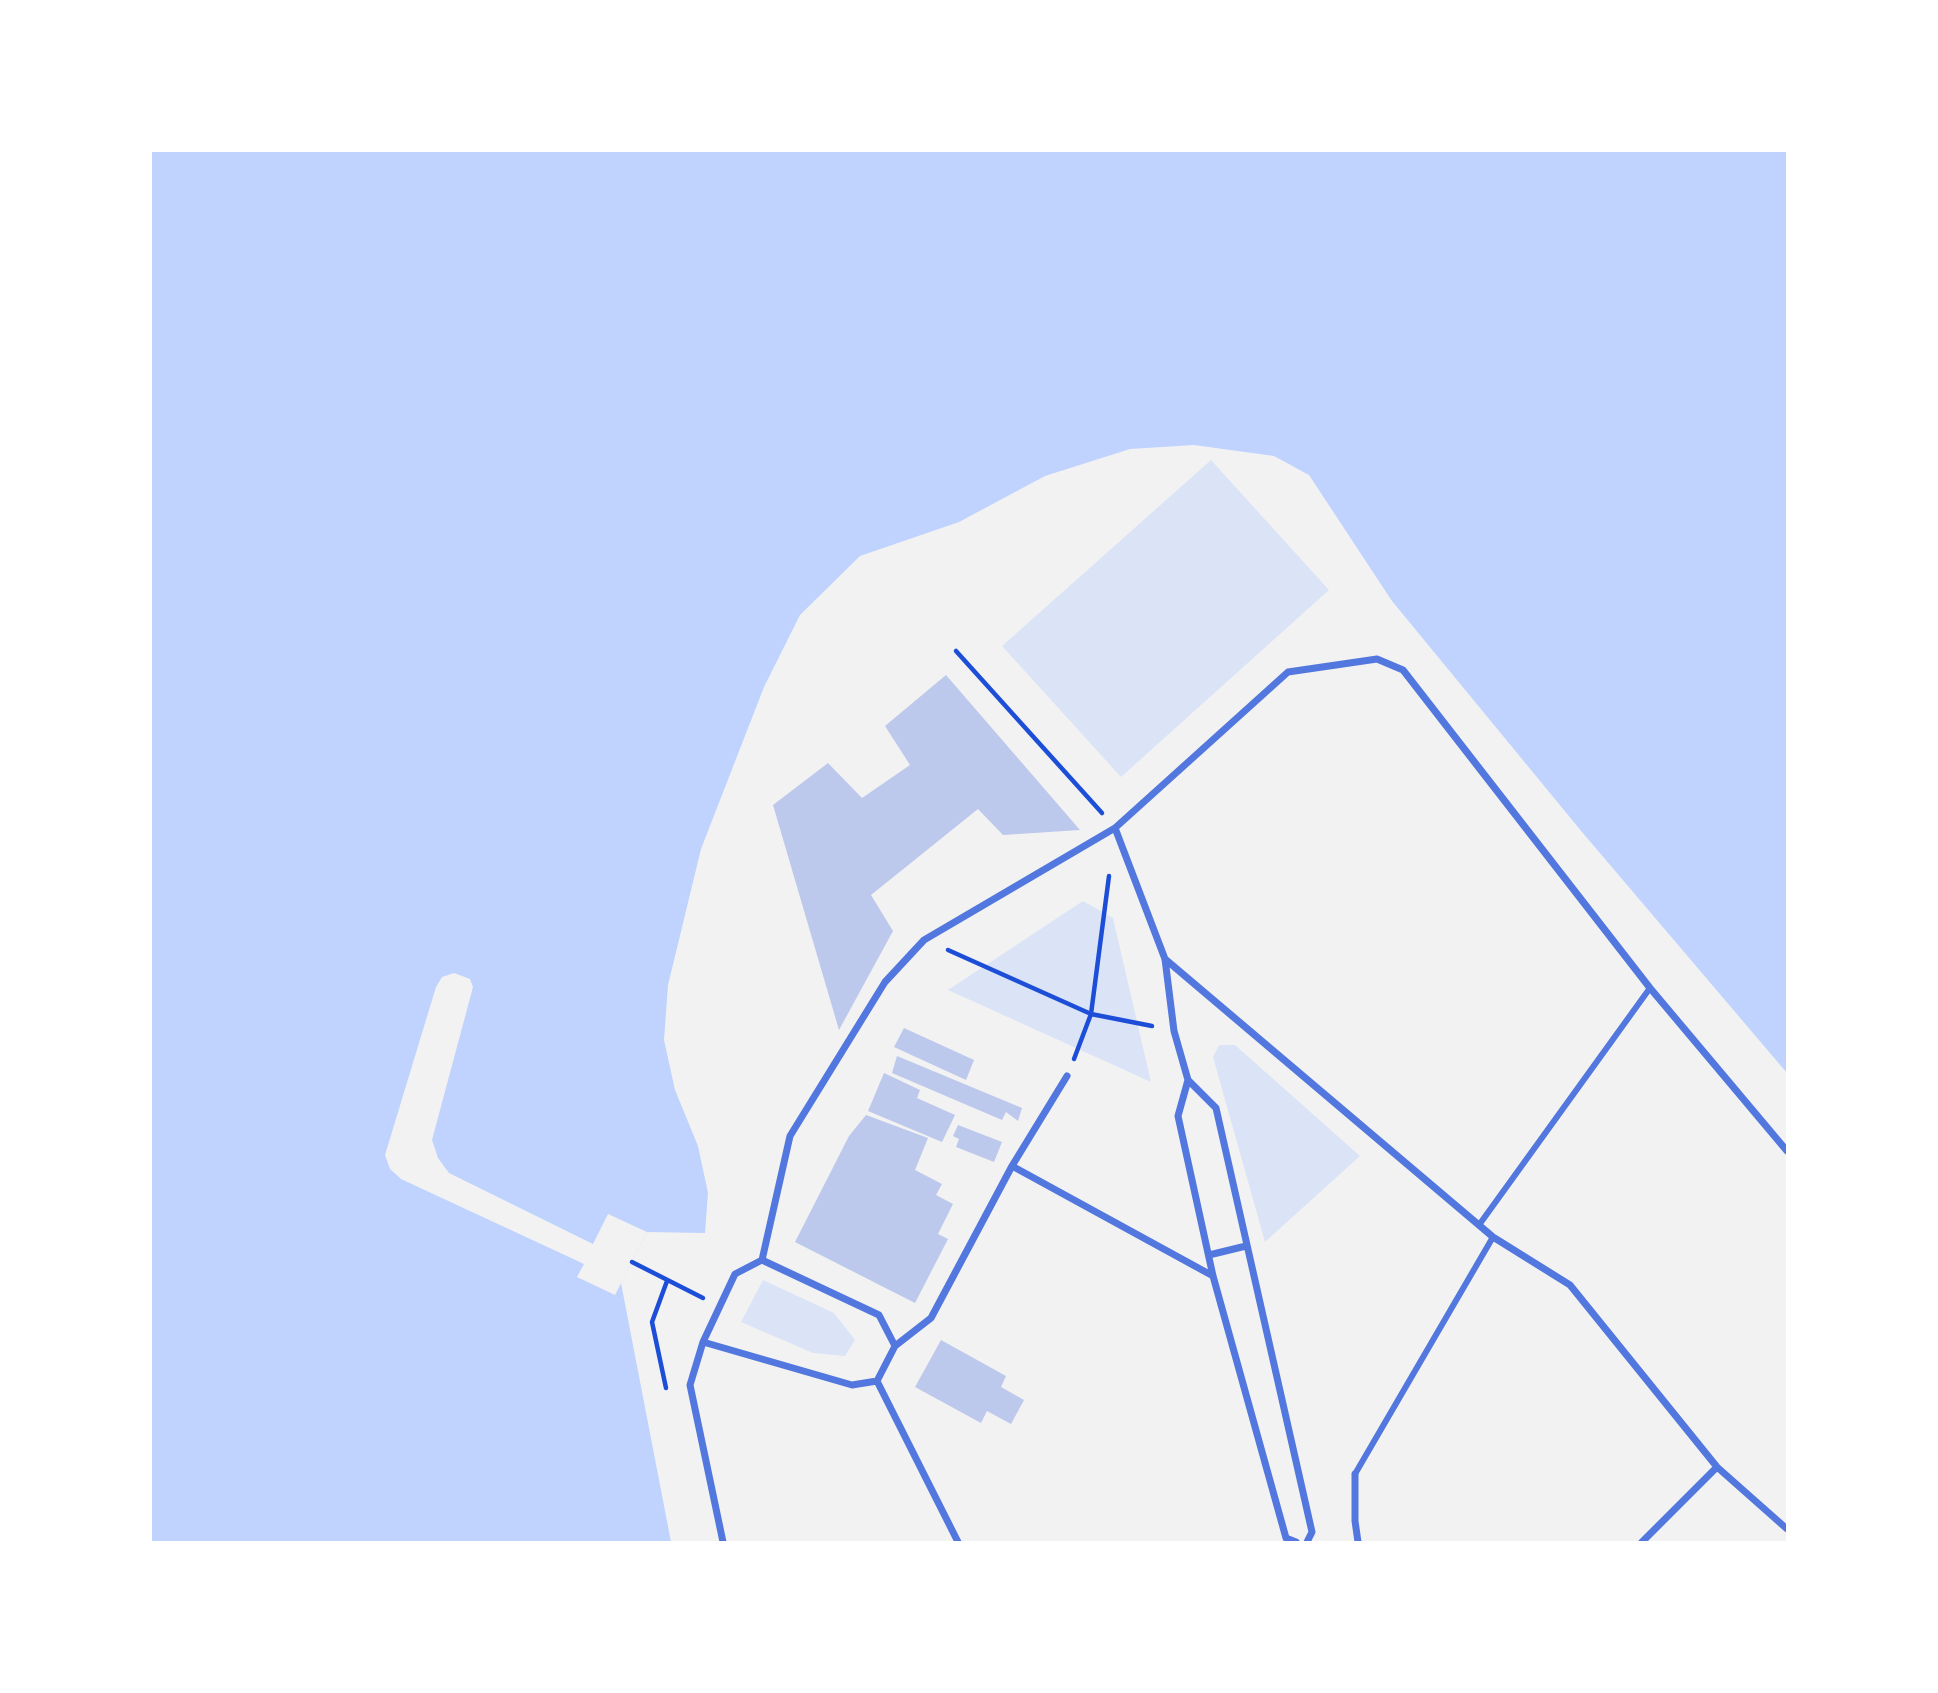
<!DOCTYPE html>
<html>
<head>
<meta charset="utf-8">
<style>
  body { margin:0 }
  #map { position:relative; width:1938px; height:1693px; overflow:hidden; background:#f2f2f2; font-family:Poppins,sans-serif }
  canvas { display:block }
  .frame { position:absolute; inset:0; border:152px solid #fff; pointer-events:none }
</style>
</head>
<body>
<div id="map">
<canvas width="1938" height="1693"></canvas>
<div class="frame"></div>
</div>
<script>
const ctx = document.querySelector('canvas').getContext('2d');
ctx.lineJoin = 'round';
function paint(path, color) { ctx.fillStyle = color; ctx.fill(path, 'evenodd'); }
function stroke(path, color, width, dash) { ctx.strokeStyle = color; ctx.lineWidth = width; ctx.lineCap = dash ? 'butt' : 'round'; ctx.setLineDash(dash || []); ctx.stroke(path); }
const green = new Path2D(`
  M 1211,460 L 1329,590 L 1121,777 L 1002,646 Z
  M 1083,901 L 1113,918 L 1151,1082 L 948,990 Z
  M 1219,1045 L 1235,1045 L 1360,1156 L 1265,1242 L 1213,1057 Z
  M 763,1280 L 834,1313 L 855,1340 L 845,1356 L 813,1353 L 741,1322 Z`);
const water = new Path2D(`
  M 151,151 L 1787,151 L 1787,1073 L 1582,832 L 1392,601 L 1309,475 L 1274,456 L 1194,445 L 1130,449 L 1045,476 L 959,522 L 860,556 L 800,615 L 764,687 L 701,849 L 668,985 L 664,1040 L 675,1090 L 698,1146 L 708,1193 L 705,1233 L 647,1232 L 621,1283 L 671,1542 L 151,1542 Z`);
const pier = new Path2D(`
  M 454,973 L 470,979 L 473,987 L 432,1140 L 438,1158 L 449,1173 L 593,1244 L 608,1214 L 647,1232 L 615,1295 L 577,1277 L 584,1264 L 401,1179 L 390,1169 L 385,1155 L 436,987 L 442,977 Z`);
const building = new Path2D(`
  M 946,675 L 1080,830 L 1003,835 L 978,809 L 871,895 L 893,931 L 839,1030 L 773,805 L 828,763 L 862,798 L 910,765 L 885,726 Z
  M 904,1028 L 974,1060 L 966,1080 L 894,1047 Z
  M 897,1056 L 1022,1108 L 1018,1121 L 1006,1112 L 1002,1120 L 892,1073 Z
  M 884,1073 L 920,1090 L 917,1098 L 955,1115 L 942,1142 L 868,1111 Z
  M 866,1115 L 928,1138 L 915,1170 L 942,1184 L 936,1195 L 953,1204 L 938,1234 L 948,1239 L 915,1303 L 795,1242 L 849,1136 Z
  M 958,1125 L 1002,1142 L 994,1162 L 956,1147 L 959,1139 L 953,1136 Z
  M 941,1340 L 1006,1376 L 1001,1387 L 1024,1400 L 1011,1424 L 987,1411 L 981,1423 L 915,1387 Z`);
const path = new Path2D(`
  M 956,651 L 1102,813
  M 948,950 L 1091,1014 L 1152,1026
  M 1074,1059 L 1091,1014 L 1109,876
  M 632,1262 L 703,1298
  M 666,1388 L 652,1322 L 667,1281`);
const pedestrian = new Path2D(`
  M 1479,1225 L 1650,988
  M 1355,1474 L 1493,1237`);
const minor = new Path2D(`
  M 1115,828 L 1165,959 L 1174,1031 L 1188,1080 L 1178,1116 L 1213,1276 L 1286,1538 L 1296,1542
  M 1165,959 L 1493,1237 L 1570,1285 L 1717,1467 L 1787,1529
  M 1188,1080 L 1216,1108 L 1312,1532 L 1307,1542
  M 1012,1166 L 1213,1276
  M 1209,1255 L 1246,1246
  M 762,1260 L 790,1136 L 885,982 L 924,940 L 1115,828 L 1288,672 L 1377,659 L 1403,670 L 1650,988 L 1787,1151
  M 703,1342 L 852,1385 L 877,1381 L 895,1346 L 879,1315 L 762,1260 L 735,1274 L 703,1342 L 690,1385 L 723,1542
  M 895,1346 L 931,1318 L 1012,1166 L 1067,1076
  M 877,1381 L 958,1542
  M 1355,1474 L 1355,1521 L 1358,1542
  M 1642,1542 L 1717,1467`);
paint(green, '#dbe4f7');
paint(water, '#bfd3fe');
paint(pier, '#f2f2f2');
paint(building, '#bdc9ec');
stroke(path, '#1d4ed8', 4.5);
stroke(pedestrian, '#5277de', 6);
stroke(minor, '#5277de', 7);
</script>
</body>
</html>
